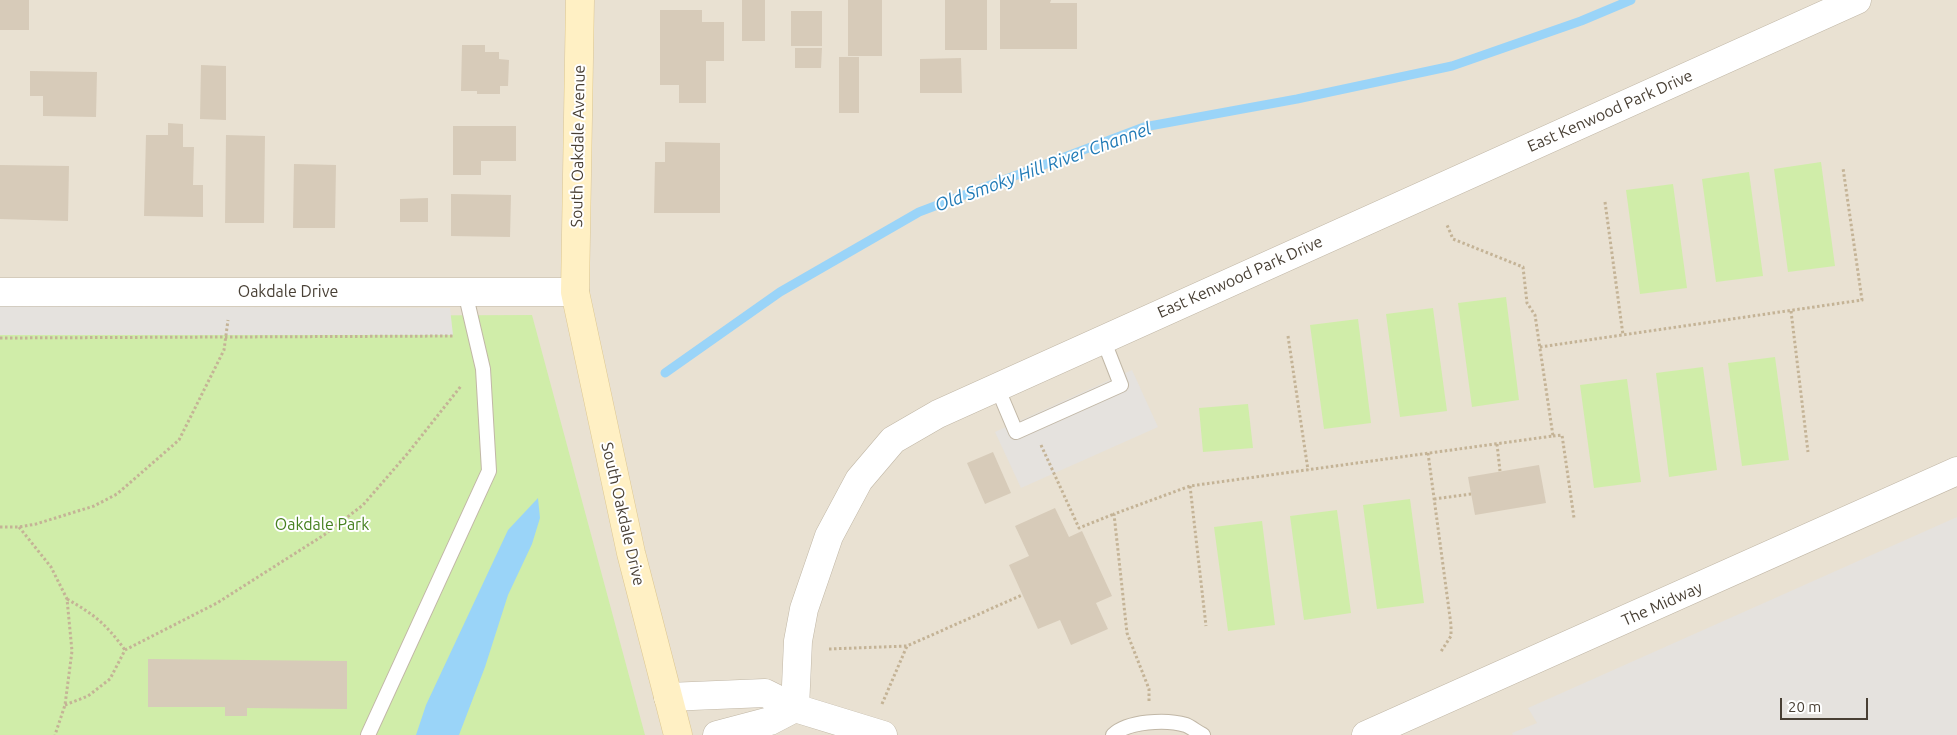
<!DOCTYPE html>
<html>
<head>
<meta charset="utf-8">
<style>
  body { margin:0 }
  #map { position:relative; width:1957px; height:735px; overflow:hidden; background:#f4efe5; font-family:Ubuntu,sans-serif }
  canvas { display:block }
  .scale { position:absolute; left:1780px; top:698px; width:88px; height:22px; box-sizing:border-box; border:2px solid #483f34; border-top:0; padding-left:6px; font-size:15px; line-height:18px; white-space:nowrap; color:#483f34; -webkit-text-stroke:4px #fff; paint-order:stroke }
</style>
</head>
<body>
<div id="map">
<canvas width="1957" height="735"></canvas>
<div class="scale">20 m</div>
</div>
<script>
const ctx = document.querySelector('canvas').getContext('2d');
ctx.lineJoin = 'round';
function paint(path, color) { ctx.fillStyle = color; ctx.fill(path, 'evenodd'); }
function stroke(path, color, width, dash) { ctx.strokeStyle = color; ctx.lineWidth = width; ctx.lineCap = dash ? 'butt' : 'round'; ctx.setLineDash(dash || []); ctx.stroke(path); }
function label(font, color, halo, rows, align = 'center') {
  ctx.font = font + ' Ubuntu,sans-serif'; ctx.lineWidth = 4; ctx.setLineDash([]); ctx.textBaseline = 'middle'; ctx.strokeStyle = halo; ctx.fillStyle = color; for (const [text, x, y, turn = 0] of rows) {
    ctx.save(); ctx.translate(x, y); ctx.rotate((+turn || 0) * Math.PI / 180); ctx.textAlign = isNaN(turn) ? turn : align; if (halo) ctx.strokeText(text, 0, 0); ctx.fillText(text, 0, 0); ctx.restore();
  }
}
const residential = new Path2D(`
  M 0,0 L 1957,0 L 1957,735 L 0,735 Z`);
const green = new Path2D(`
  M 1821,162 L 1835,266 L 1788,272 L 1774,169 Z
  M 1749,172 L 1763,276 L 1716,282 L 1702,179 Z
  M 1673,184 L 1687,288 L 1640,294 L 1626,190 Z
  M 1506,297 L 1519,400 L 1472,407 L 1458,303 Z
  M 1433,308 L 1447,411 L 1400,417 L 1386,314 Z
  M 532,315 L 645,735 L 0,735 L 0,317 Z
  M 1358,319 L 1371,423 L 1324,429 L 1310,325 Z
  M 1775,357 L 1789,460 L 1742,466 L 1728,363 Z
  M 1703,367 L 1717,470 L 1669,477 L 1656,373 Z
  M 1627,379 L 1641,482 L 1594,488 L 1580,385 Z
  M 1248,404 L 1253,448 L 1203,452 L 1199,408 Z
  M 1410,499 L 1424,603 L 1377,609 L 1363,505 Z
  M 1337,510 L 1351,613 L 1304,620 L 1290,516 Z
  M 1262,521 L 1275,625 L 1228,631 L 1214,527 Z`);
const parking = new Path2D(`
  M 0,306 L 450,308 L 453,335 L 0,335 Z
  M 1132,370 L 1158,427 L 1021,488 L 995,432 Z
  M 1957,517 L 1957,735 L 1513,735 L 1512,733 L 1537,723 L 1528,708 Z`);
const water = new Path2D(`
  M 538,498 L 540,518 L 532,544 L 508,595 L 485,667 L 459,735 L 416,735 L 426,705 L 508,530 Z`);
const stream = new Path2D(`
  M 665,373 L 780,292 L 919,212 L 1144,127 L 1297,99 L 1452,66 L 1581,21 L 1631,0`);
const building = new Path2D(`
  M 0,0 L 29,0 L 29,30 L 0,30 Z
  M 742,0 L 765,0 L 765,41 L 742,41 Z
  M 848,0 L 882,0 L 882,56 L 848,56 Z
  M 945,0 L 987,0 L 987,50 L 945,50 Z
  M 1000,0 L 1051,0 L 1050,3 L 1077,3 L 1077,49 L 1000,49 Z
  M 660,10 L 702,10 L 702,22 L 724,22 L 724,61 L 706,61 L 706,103 L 679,103 L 679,85 L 660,85 Z
  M 791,11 L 822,11 L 822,46 L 791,46 Z
  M 462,45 L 485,45 L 485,52 L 499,52 L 499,59 L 509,60 L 508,86 L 500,86 L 500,94 L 477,94 L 477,91 L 461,91 Z
  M 795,48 L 822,48 L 821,68 L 795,68 Z
  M 839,57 L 859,57 L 859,113 L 839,113 Z
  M 961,58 L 962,93 L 920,93 L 920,59 Z
  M 201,65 L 226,66 L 226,120 L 200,119 Z
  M 30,71 L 97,72 L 96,117 L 43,116 L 43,96 L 30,96 Z
  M 168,123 L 183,124 L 183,147 L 194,147 L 193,185 L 203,185 L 203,217 L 144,216 L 146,135 L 168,135 Z
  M 453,126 L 516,126 L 516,161 L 481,161 L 481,175 L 453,175 Z
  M 226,135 L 265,136 L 264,223 L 225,223 Z
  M 665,142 L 720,143 L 720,213 L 654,213 L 655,162 L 665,162 Z
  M 294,164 L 336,165 L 335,228 L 293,228 Z
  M 0,165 L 69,166 L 68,221 L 0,219 Z
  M 451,194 L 511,195 L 510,237 L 451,236 Z
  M 428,198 L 428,222 L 400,222 L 400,199 Z
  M 993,452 L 1011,493 L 985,504 L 967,463 Z
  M 1539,465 L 1546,503 L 1475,515 L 1468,477 Z
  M 1055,508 L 1069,537 L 1082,531 L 1112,596 L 1096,603 L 1108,629 L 1071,645 L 1060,620 L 1038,629 L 1009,565 L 1029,556 L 1015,526 Z
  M 148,659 L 347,661 L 347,709 L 247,708 L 247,716 L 225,716 L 225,707 L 148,707 Z`);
const path = new Path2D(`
  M 1605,202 L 1623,335
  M 1791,311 L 1808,452
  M 1288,336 L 1308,470
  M 0,338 L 454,336
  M 1540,347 L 1862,300 L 1843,168
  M 1553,436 L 1562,435 L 1574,518
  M 1497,444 L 1500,471
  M 1041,445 L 1079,528 L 1114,514
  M 1428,453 L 1451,625 L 1451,636 L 1440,653
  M 1190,486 L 1206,626
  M 1434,499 L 1471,494
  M 0,527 L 19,527 L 36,524 L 94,506 L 117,494 L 179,440 L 224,350 L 228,320
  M 19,527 L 51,567 L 67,599 L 72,651 L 65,705 L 55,735
  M 67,599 C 95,615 106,624 125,650
  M 829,649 L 907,646 L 1022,595
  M 1149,701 L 1149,689 L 1127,633 L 1114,514 L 1190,486 L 1553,436 L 1535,315 L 1527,303 L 1523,267 L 1453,239 L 1447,225
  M 882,704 L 907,646
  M 65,705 L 88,696 L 110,679 L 125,650 L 217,603 L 324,535 L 363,505 L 408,453 L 461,386`);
const lane = new Path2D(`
  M 997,387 L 1016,432 L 1121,385 L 1103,339
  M 368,735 L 489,471 L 483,369 L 465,292
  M 1113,735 C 1128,721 1166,719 1186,725 C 1191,727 1197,732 1203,735`);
const street = new Path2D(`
  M 0,292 L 575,292
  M 668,697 L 765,693 L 795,708 L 883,735
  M 795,708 L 798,641 L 804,609 L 829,536 L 859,480 L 893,440 L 938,414 L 1857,0
  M 717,735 L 770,721 L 795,708
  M 1366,735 L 1957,471`);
const secondary = new Path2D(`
  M 580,0 L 575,292 L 631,553 L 678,735`);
const streetNames = [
  ["East Kenwood Park Drive",1610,111,-24],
  ["South Oakdale Avenue",578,146,-89],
  ["East Kenwood Park Drive",1240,277,-24],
  ["Oakdale Drive",288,292],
  ["South Oakdale Drive",623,514,77],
  ["The Midway",1662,604,-24]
];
const parkNames = [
  ["Oakdale Park",322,525]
];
const waterNames = [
  ["Old Smoky Hill River Channel",1043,167,-20]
];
paint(residential, '#e9e1d2');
paint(green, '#d0eda9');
paint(parking, '#e5e2de');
paint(water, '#9ad4f8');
stroke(stream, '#9ad4f8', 9);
paint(building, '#d7cbb9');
stroke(lane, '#c1b7a6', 16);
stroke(street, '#c1b7a6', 29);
stroke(secondary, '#ddc791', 29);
stroke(path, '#c4b396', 3, [2.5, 2.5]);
stroke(lane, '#fff', 14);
stroke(street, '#fff', 28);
stroke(secondary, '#fff0c4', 28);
label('16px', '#483f34', '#fff', streetNames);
label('16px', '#468020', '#fff', parkNames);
label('italic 18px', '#207ab6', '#fff', waterNames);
</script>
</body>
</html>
